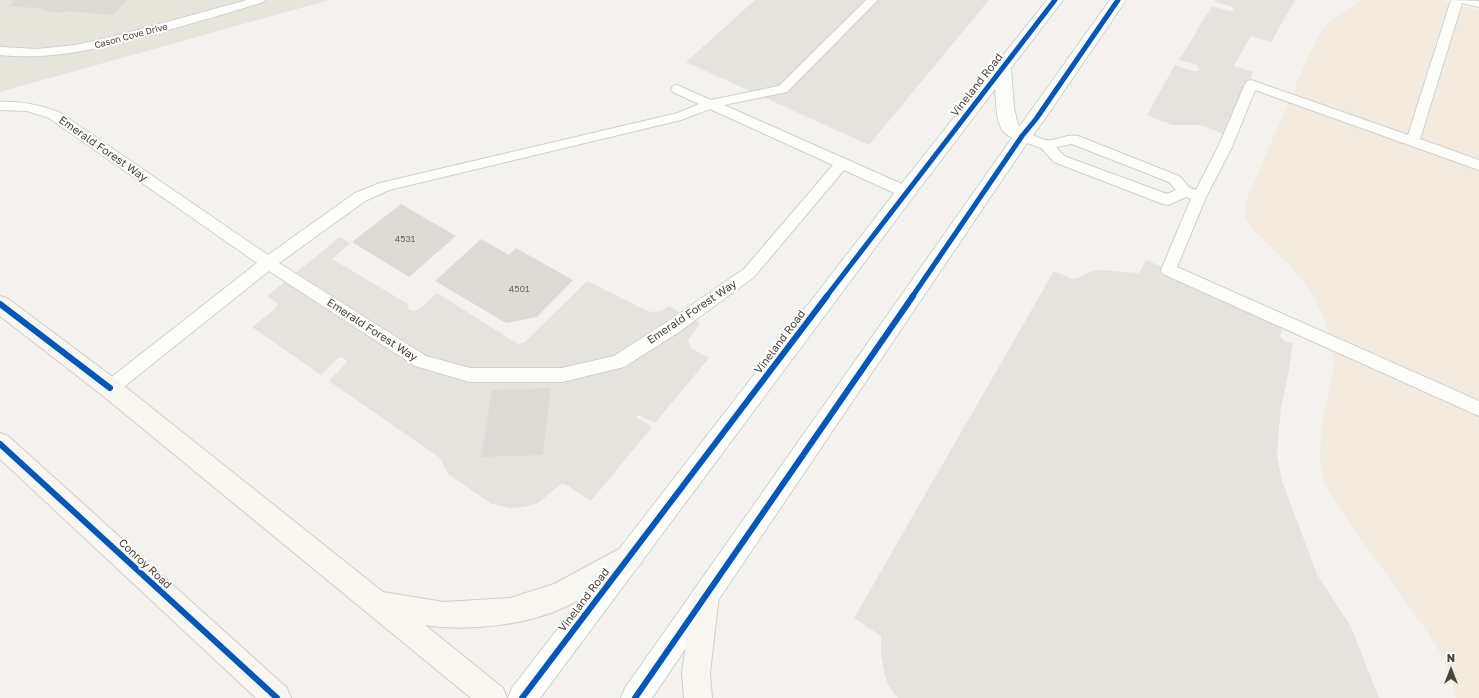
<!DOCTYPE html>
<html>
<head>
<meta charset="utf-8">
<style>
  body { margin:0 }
  #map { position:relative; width:1479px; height:698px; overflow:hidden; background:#f4f2ee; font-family:"Golos Text",sans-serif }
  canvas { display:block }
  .north { position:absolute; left:1431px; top:650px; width:40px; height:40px; -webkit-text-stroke:3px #fff; paint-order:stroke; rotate:0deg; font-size:11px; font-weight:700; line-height:16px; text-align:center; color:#4b4439 }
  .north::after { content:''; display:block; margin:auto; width:14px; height:18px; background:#4b4439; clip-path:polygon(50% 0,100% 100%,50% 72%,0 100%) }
</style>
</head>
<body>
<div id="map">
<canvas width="1479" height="698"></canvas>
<div class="north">N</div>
</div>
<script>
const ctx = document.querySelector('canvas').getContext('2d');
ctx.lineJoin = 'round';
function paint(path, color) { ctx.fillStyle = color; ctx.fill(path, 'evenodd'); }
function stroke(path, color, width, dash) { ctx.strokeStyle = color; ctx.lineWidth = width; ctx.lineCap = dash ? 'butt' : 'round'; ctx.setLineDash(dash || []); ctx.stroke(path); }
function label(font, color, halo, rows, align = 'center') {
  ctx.font = font + ' "Golos Text",sans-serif'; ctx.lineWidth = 4; ctx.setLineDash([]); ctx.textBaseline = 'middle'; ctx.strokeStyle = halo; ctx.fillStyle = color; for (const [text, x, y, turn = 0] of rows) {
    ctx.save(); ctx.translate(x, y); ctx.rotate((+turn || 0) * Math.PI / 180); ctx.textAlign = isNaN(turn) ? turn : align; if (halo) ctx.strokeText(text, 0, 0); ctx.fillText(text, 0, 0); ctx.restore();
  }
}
const residential = new Path2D(`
  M 0,0 L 329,0 L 0,92 Z`);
const commercial = new Path2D(`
  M 1360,0 L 1441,0 L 1479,11 L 1479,698 L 1456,698 L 1452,680 L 1444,659 L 1427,632 L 1337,505 L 1324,483 L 1320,465 L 1321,427 L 1333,372 L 1333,349 L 1326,324 L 1313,295 L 1302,280 L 1290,265 L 1253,230 L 1245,216 L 1245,203 L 1307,59 L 1317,39 L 1322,30 L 1331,21 L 1353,7 Z`);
const parking = new Path2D(`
  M 755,0 L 989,0 L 869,145 L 686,62 Z
  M 1215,0 L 1295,0 L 1271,42 L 1251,36 L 1234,66 L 1253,72 L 1224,134 L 1200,125 L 1172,125 L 1147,115 L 1175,65 L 1195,72 L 1200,70 L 1197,65 L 1179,60 L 1212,6 L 1230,11 L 1234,10 L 1232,7 L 1214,1 Z
  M 340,237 L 350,243 L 332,259 L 408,304 L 408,308 L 410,310 L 414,311 L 421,308 L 437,293 L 518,344 L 525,342 L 587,281 L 647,311 L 653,312 L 662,311 L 668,306 L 700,323 L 688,341 L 691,348 L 709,358 L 655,423 L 639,415 L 636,417 L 652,427 L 591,501 L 565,484 L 561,484 L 538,503 L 524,507 L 511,508 L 492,504 L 448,474 L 440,458 L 329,381 L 347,362 L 344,358 L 341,357 L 337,359 L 321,375 L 252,327 L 275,309 L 278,304 L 267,296 Z
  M 1146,260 L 1285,320 L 1280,336 L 1284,341 L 1293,343 L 1287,381 L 1281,407 L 1277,454 L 1282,481 L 1317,574 L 1351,627 L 1379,698 L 898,698 L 888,685 L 884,672 L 881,654 L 881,636 L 854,618 L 1054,271 L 1072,279 L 1076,279 L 1090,272 L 1101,270 L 1138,273 L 1140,272 Z`);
const building = new Path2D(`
  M 15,0 L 127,0 L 113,15 L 65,11 L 63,13 L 44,11 L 46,9 L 9,6 Z
  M 401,204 L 456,236 L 409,277 L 352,242 Z
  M 481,239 L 509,255 L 516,248 L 573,280 L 537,317 L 506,323 L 435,281 Z
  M 551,388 L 543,455 L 481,457 L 492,390 Z`);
const service = new Path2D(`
  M 247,0 L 265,0 L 263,2 C 229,13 195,22 161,32 C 108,46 56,61 0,55 L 0,47 L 38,49 L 76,45 L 127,33 Z
  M 866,0 L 878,0 L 787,92 L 724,105 L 911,188 L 913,192 L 911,196 L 906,197 L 901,196 L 844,170 L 754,277 L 679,332 L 624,367 L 562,382 L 470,382 L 415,366 L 269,271 L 116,393 L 110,395 L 104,393 L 102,388 L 104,383 L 257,263 L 49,118 L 27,111 L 0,110 L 0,102 C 21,101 39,105 59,112 L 268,255 L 355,193 L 380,183 L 678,113 L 699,104 L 673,92 L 671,89 L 673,86 L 677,85 L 711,100 L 779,86 ZM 710,109 L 833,165 L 744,269 L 667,322 L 614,356 L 562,368 L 470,368 L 426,356 L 279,263 L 365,201 L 389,190 L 681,120 Z
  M 1451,0 L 1479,1 L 1479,7 L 1462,3 L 1420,139 L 1479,160 L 1479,170 L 1255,90 L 1232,147 L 1206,197 L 1177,267 L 1479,401 L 1479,416 L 1163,274 L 1161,270 L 1191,199 L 1186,197 L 1168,205 L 1163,204 L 1054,162 L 1041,148 L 1017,139 L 1015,136 L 1017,133 C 1027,130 1036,138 1045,140 C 1056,142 1067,133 1078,136 L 1179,176 L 1190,188 L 1196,190 L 1218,147 L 1245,84 L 1247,81 L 1251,80 L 1408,135 ZM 1072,144 L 1169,182 L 1176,190 L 1167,194 L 1064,156 L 1056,147 Z`);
const tertiary = new Path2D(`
  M 1047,0 L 1063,0 L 1011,68 L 1014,108 L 1018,125 L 1020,126 L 1110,0 L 1126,0 L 1042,123 L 1029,140 L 652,698 L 621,698 L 625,688 L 1012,138 C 1009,136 1006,134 1004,132 C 996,124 996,99 995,89 L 913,197 L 540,698 L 508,698 L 512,688 L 899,187 Z`);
const secondary = new Path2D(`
  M 0,296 L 7,298 L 118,381 L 383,592 L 444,602 L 510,598 L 554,584 L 632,542 L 641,546 L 645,555 L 641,564 C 617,578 594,593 569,605 C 530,625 467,632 425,625 L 503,688 L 507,698 L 471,698 L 102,395 L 0,316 Z
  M 0,433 L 8,436 L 287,688 L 291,698 L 256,698 L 0,459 Z
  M 706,582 L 715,586 L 719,595 L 710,673 L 712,698 L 684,698 L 682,673 L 693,595 L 697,586 Z`);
const cyclewayFar1 = new Path2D(`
  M 826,297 L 1055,0
  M 912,297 L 1022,136 L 1036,119 L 1118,0`);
const cycleway = new Path2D(`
  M 0,304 L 110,388
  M 0,444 L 277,698
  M 522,698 L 827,296
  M 635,698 L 913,296`);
const farStreetnames = [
  ["Cason Cove Drive",131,36,-15]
];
const numberNames = [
  ["4531",405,239],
  ["4501",519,289]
];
const streetNames = [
  ["Vineland Road",977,85,-52],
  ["Emerald Forest Way",103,149,35],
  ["Emerald Forest Way",692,312,-34],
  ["Emerald Forest Way",372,330,33],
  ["Vineland Road",780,342,-53],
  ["Conroy Road",145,564,43],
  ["Vineland Road",584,600,-53]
];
paint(residential, '#e7e4dc');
paint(commercial, '#f3ebdf');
paint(parking, '#e6e3df');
paint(building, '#dedbd6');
stroke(service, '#d2d0cb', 2);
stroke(tertiary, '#d2d0cb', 2);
stroke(secondary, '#d3cfc5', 2);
paint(service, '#fdfdfc');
paint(tertiary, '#fdfdfc');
paint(secondary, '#f7f6f1');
stroke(cyclewayFar1, '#0057b8', 5);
stroke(cycleway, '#0057b8', 6);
label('9px', '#4b4439', '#fff', farStreetnames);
label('9px', '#706a61', null, numberNames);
label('11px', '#4b4439', '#fff', streetNames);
</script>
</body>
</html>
